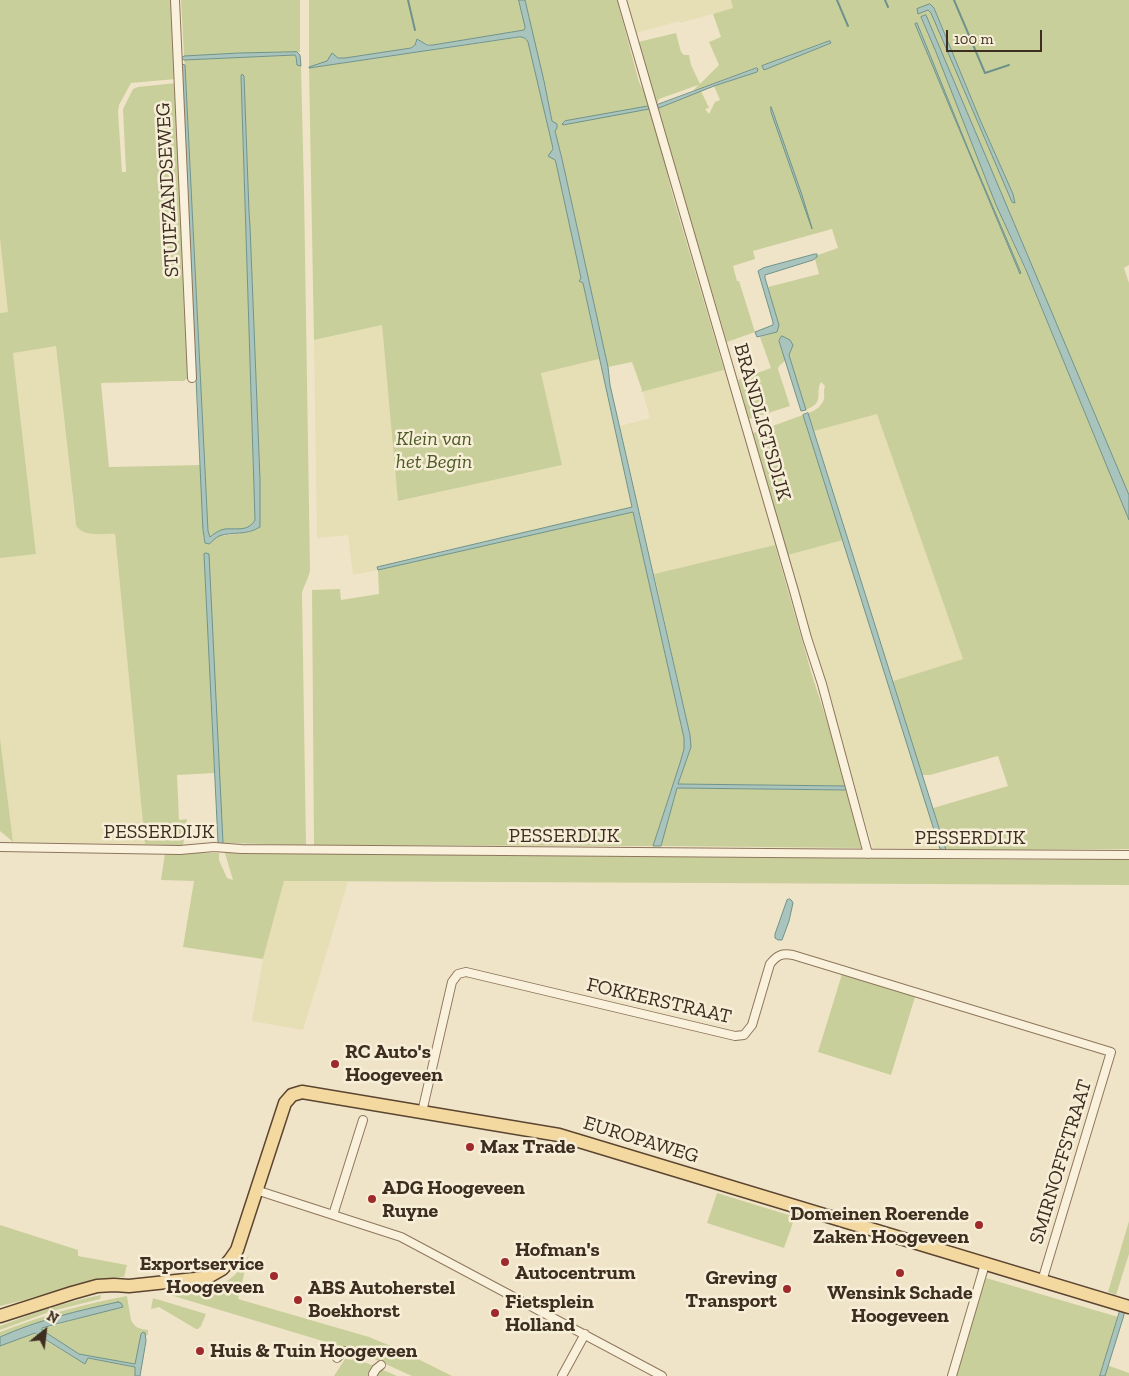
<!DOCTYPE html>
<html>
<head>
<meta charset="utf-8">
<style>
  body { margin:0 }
  #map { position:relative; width:1129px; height:1376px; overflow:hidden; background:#f0e4c8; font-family:"Zilla Slab",serif }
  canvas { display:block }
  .north { position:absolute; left:20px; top:1306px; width:50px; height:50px; -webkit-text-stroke:4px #f7eed8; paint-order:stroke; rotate:29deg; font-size:14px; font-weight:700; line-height:20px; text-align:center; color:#3d2e20 }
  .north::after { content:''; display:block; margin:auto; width:18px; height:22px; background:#3d2e20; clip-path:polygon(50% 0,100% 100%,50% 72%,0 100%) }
  .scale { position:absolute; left:946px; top:30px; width:96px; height:22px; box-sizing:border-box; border:2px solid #3d2e20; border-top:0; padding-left:6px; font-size:15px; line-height:18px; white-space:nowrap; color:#3d2e20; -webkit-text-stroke:4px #f7eed8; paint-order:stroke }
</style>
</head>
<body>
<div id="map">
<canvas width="1129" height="1376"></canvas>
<div class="north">N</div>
<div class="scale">100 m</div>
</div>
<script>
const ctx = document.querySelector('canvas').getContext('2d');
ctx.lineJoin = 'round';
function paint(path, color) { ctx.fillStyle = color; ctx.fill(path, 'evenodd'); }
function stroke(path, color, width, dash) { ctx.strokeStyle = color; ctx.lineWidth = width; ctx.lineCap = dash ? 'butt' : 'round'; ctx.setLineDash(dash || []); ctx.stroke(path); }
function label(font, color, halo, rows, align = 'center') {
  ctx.font = font + ' "Zilla Slab",serif'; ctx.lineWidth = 5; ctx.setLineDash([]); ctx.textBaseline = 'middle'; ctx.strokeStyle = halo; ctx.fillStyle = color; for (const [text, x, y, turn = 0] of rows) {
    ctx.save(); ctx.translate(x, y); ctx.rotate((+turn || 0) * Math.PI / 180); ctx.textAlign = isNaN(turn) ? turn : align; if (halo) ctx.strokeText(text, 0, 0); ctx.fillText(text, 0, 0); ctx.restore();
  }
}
const farmland = new Path2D(`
  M 627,0 L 731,0 L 734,8 L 680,23 L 679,21 L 636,33 Z
  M 0,239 L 8,312 L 0,313 Z
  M 382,325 L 399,501 L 562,465 L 541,372 L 599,359 L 632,508 L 429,554 L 377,567 L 378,570 L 353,575 L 348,535 L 317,538 L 314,340 Z
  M 56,346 L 75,521 L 86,533 L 115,534 L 145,844 L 13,842 L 0,738 L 0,558 L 36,553 L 13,352 Z
  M 724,370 L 775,545 L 654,574 L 620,426 L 650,418 L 643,393 L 641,392 Z
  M 877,413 L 963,659 L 893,681 L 814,431 Z
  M 843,540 L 939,845 L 940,849 L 873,848 L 814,648 L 788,555 Z
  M 284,881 L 348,882 L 303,1030 L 252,1021 L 263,959 Z`);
const green = new Path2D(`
  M 0,0 L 172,0 L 176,79 L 131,83 L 119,105 L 118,112 L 122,172 L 126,172 L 123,109 L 133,89 L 138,87 L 176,83 L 189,377 L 184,381 L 176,381 L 101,383 L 109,467 L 201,465 L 204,541 L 220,536 L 250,532 L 257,529 L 260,522 L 260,480 L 250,226 L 249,212 L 244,76 L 242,74 L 241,76 L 255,520 C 247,534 233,526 221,531 C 216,532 214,535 210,538 L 208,531 L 185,65 L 184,60 L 295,55 L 297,65 L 301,66 L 304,191 L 310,570 C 309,578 304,585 302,593 L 306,845 L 223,843 L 204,555 L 215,773 L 177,775 L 179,820 L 187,819 L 183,846 L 145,844 L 115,534 C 102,533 83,538 76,525 L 56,346 L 13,353 L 36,554 L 0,558 L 0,313 L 8,312 L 0,239 Z
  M 181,0 L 300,0 L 300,52 L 239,53 L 184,56 Z
  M 309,0 L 519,0 L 524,21 L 530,20 L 525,0 L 617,0 L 639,82 L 651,107 L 672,193 L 724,370 L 641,392 L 642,390 L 632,362 L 608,367 L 562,159 L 553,123 L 552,121 L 544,81 L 524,30 L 433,45 L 416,42 L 415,45 L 411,48 L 345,58 L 339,58 L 335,56 L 321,64 L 309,67 Z
  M 731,0 L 1129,0 L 1129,265 L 1124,268 L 1129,283 L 1129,495 L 926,15 L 921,18 L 936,52 L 996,205 L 1028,276 L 1129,520 L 1129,849 L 946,850 L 933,808 L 1008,786 L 998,756 L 930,775 L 922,775 L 893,681 L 963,659 L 877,414 L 814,431 L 808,413 C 815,411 822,406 824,399 C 825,395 823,391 825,386 L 821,382 C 814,395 826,401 806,410 L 789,355 L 792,348 L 779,341 L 786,360 L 779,366 L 778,369 L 790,406 L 749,419 L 738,380 L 771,368 L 760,337 L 777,332 L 779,325 L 768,287 L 819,274 L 815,259 L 817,257 L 818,255 L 838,248 L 832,229 L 753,251 L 755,259 L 733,266 L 737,281 L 739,281 L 755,332 L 727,342 L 638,42 L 676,33 L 681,52 L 684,55 L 689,55 L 691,65 L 700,84 L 719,65 L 709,42 L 721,37 L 713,14 L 733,8 ZM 934,8 L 981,122 L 1013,194 L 1015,203 L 1012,202 L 931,13 L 928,10 ZM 829,41 L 831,43 L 765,69 L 762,66 ZM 757,68 L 757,72 L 714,86 L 720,100 L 715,102 L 709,114 L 705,109 L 709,108 L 701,91 L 660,108 L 657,105 L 659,99 L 698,85 L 693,91 Z
  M 522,37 L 525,38 L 528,41 L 552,144 C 553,148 550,154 553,158 C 554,160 555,161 556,163 L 581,278 L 579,281 L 583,283 L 599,359 L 541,373 L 562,465 L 398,501 L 382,325 L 314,340 L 309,68 Z
  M 803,415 L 843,540 L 788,555 L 753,433 Z
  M 633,512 L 684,738 L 684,749 L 680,763 L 653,846 L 314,845 L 312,590 L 340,589 L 341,600 L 379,594 L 378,570 Z
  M 775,545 L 812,675 L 849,790 L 861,848 L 661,846 L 677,788 L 847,790 L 846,786 L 678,784 L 691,747 L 690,735 L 654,574 Z
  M 0,738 L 13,842 L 0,831 Z
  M 165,853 L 219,853 L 219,860 L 227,878 L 233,880 L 225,853 L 1038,860 L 1129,859 L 1129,885 L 284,881 L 263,959 L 183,947 L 194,881 L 161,880 Z
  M 842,974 L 915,997 L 891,1075 L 818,1052 Z
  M 717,1193 L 795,1217 L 784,1248 L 707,1223 Z
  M 1129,1221 L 1129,1254 L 1116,1295 L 1108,1292 Z
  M 0,1225 L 78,1250 L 78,1256 L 127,1265 L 124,1277 C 81,1279 42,1297 0,1306 Z
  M 249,1254 L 238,1299 L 369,1337 L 398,1349 L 452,1376 L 412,1376 L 359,1352 L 167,1294 L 167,1288 C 174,1290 182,1294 190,1294 C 194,1294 198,1292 202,1291 C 223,1287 240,1275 249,1254 Z
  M 986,1278 L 1118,1317 L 1104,1364 L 1129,1373 L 1129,1376 L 955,1376 Z
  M 101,1295 L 100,1299 L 52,1311 L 0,1330 L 0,1326 C 33,1313 66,1302 101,1295 Z
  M 127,1296 L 131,1320 C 135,1328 140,1329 148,1330 L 148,1334 L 146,1336 L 144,1332 L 141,1334 L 136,1364 L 90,1356 L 79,1354 L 42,1330 L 42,1329 L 83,1317 L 58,1315 L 0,1337 L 0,1332 C 41,1316 83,1304 127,1296 Z
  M 153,1298 L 206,1314 L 201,1326 L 198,1329 L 196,1329 L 159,1307 L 151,1309 Z
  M 33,1333 L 85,1364 L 87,1358 L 135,1367 L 135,1376 L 0,1376 L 0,1346 Z
  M 347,1356 L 362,1361 L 397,1376 L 334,1376 Z`);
const water = new Path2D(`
  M 519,0 L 525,0 L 544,81 L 552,121 L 557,124 L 557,128 L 555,131 L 562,159 L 608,367 L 610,385 L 690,735 L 691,747 L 678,784 L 847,786 L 848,790 L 677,788 L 661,846 L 653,846 L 680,763 L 684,749 L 684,738 L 633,512 L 378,570 L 377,567 L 632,507 L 583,283 L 579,281 L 581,278 L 556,163 L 555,160 L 548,156 L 553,149 L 552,144 L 528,42 C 524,35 519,37 512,38 L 309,68 L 309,67 L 327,61 L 332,53 L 338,58 L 345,58 L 411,48 L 415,45 L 417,39 L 427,45 L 433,45 L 524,30 L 525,28 Z
  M 930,4 L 934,8 L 981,122 L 1013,194 L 1015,203 L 1012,202 L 931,13 L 928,10 L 918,14 L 917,9 Z
  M 926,15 L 1129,495 L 1129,520 L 1026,270 L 996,205 L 936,52 L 921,17 Z
  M 917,23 L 969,151 L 1021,273 L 1020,274 L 915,24 Z
  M 830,41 L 831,43 L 764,70 L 762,66 Z
  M 297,52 L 300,55 L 301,66 L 297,65 L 296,57 L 295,55 L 184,60 L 181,58 L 184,56 L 239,53 Z
  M 182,64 L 185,65 L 208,531 L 210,537 C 215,533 219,530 225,529 C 237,528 248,532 255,520 L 241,76 L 242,74 L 244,76 L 249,212 L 250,226 L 260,480 L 260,527 C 246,536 233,531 219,536 C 215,538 213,541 209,544 L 205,543 L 203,530 Z
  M 757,68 L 758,69 L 757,72 L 714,86 L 659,108 L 657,105 Z
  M 648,106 L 649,106 L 649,109 L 563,125 L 562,124 L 565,121 Z
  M 771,107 L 773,112 L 802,195 L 812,228 L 812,229 L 771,112 Z
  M 815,254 L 817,254 L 817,257 L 813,260 L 765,275 L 765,278 L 779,325 L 777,332 L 757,337 L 755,332 L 773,325 L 773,322 L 758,271 L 763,268 Z
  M 782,336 L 790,340 L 793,345 L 789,355 L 806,410 L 801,411 L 779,341 Z
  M 808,413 L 946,850 L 940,849 L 803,415 Z
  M 206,553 L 209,554 L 223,843 L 220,844 L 218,842 L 204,554 Z
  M 790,899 L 792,901 L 793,903 L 789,921 L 782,940 L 778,940 L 775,938 L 775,934 L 787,900 Z
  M 118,1302 L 121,1303 L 123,1307 L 56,1324 L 42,1328 L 42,1330 L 79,1354 L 90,1356 L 135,1364 L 141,1334 L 143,1332 L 145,1333 L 146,1341 L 140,1376 L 135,1376 L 135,1367 L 88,1358 L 85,1364 L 35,1333 L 0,1346 L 0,1337 C 38,1320 77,1311 118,1302 Z
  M 1120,1311 L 1124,1312 L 1124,1315 L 1105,1376 L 1100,1376 Z`);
const stream = new Path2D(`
  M 408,0 L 415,30
  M 837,0 L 848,26
  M 885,0 L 888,7
  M 954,0 L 985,73 L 1009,65`);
const street = new Path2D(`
  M 175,0 L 192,378
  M 622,0 L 794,591 L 807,638 L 822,684 L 868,854
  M 0,847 L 180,850 L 214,847 L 241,849 C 537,853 833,853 1129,855
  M 422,1112 L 452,982 L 458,974 L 466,972 L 735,1036 L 744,1035 L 752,1025 L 770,964 C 777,955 782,953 793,955 L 1111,1052 L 1042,1281
  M 256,1190 L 401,1237 L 662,1376
  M 333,1215 L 363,1120
  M 337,1358 L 344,1351
  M 373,1374 L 376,1369 L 381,1365
  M 562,1376 L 585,1334
  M 952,1376 L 985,1264`);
const primary = new Path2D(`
  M 0,1316 L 72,1293 L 97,1286 L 114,1285 L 129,1286 L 195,1279 L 208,1277 L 222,1269 L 230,1260 L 237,1250 L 285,1103 L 292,1095 L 302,1092 L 559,1135 L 1129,1307`);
const markers = [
  [335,1064,5,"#9e2a2b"],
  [470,1147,5,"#9e2a2b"],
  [372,1199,5,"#9e2a2b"],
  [979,1225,5,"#9e2a2b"],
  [505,1262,5,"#9e2a2b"],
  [900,1273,5,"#9e2a2b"],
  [274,1276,5,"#9e2a2b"],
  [787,1289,5,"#9e2a2b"],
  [298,1300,5,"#9e2a2b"],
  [495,1313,5,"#9e2a2b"],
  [200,1351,5,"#9e2a2b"]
];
const streetNames = [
  ["STUIFZANDSEWEG",168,190,-93],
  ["BRANDLIGTSDIJK",762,422,74],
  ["PESSERDIJK",159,832],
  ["PESSERDIJK",564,836],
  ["PESSERDIJK",970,838],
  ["FOKKERSTRAAT",659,1001,13],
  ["EUROPAWEG",641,1140,17],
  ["SMIRNOFFSTRAAT",1061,1162,-73]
];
const parkNames = [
  ["Klein van",434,439],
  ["het Begin",434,462]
];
const poiNames = [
  ["RC Auto's",345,1052],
  ["Hoogeveen",345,1075],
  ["Max Trade",480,1147],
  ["ADG Hoogeveen",382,1188],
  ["Ruyne",382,1211],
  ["Domeinen Roerende",969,1214,"right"],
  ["Zaken Hoogeveen",969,1237,"right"],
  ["Hofman's",515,1250],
  ["Autocentrum",515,1273],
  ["Exportservice",264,1264,"right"],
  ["Hoogeveen",264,1287,"right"],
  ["Greving",777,1278,"right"],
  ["Transport",777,1301,"right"],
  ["ABS Autoherstel",308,1288],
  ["Boekhorst",308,1311],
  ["Wensink Schade",900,1293,"center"],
  ["Hoogeveen",900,1316,"center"],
  ["Fietsplein",505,1302],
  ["Holland",505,1325],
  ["Huis & Tuin Hoogeveen",210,1351]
];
paint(farmland, '#e6deb5');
paint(green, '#c9cf9b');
paint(water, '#a9c4bc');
stroke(water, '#6f938a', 1);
stroke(stream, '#6f938a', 2);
stroke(street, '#8d765c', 10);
stroke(primary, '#5b4430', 15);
stroke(street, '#faf1dc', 8);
stroke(primary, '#f3d9a0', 12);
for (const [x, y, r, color] of markers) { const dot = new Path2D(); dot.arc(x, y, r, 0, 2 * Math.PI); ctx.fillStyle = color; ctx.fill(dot); stroke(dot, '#f7eed8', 2); }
label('20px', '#3d2e20', '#f7eed8', streetNames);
label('italic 20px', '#4d5a26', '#f7eed8', parkNames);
label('bold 20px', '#3d2e20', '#f7eed8', poiNames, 'left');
</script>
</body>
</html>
